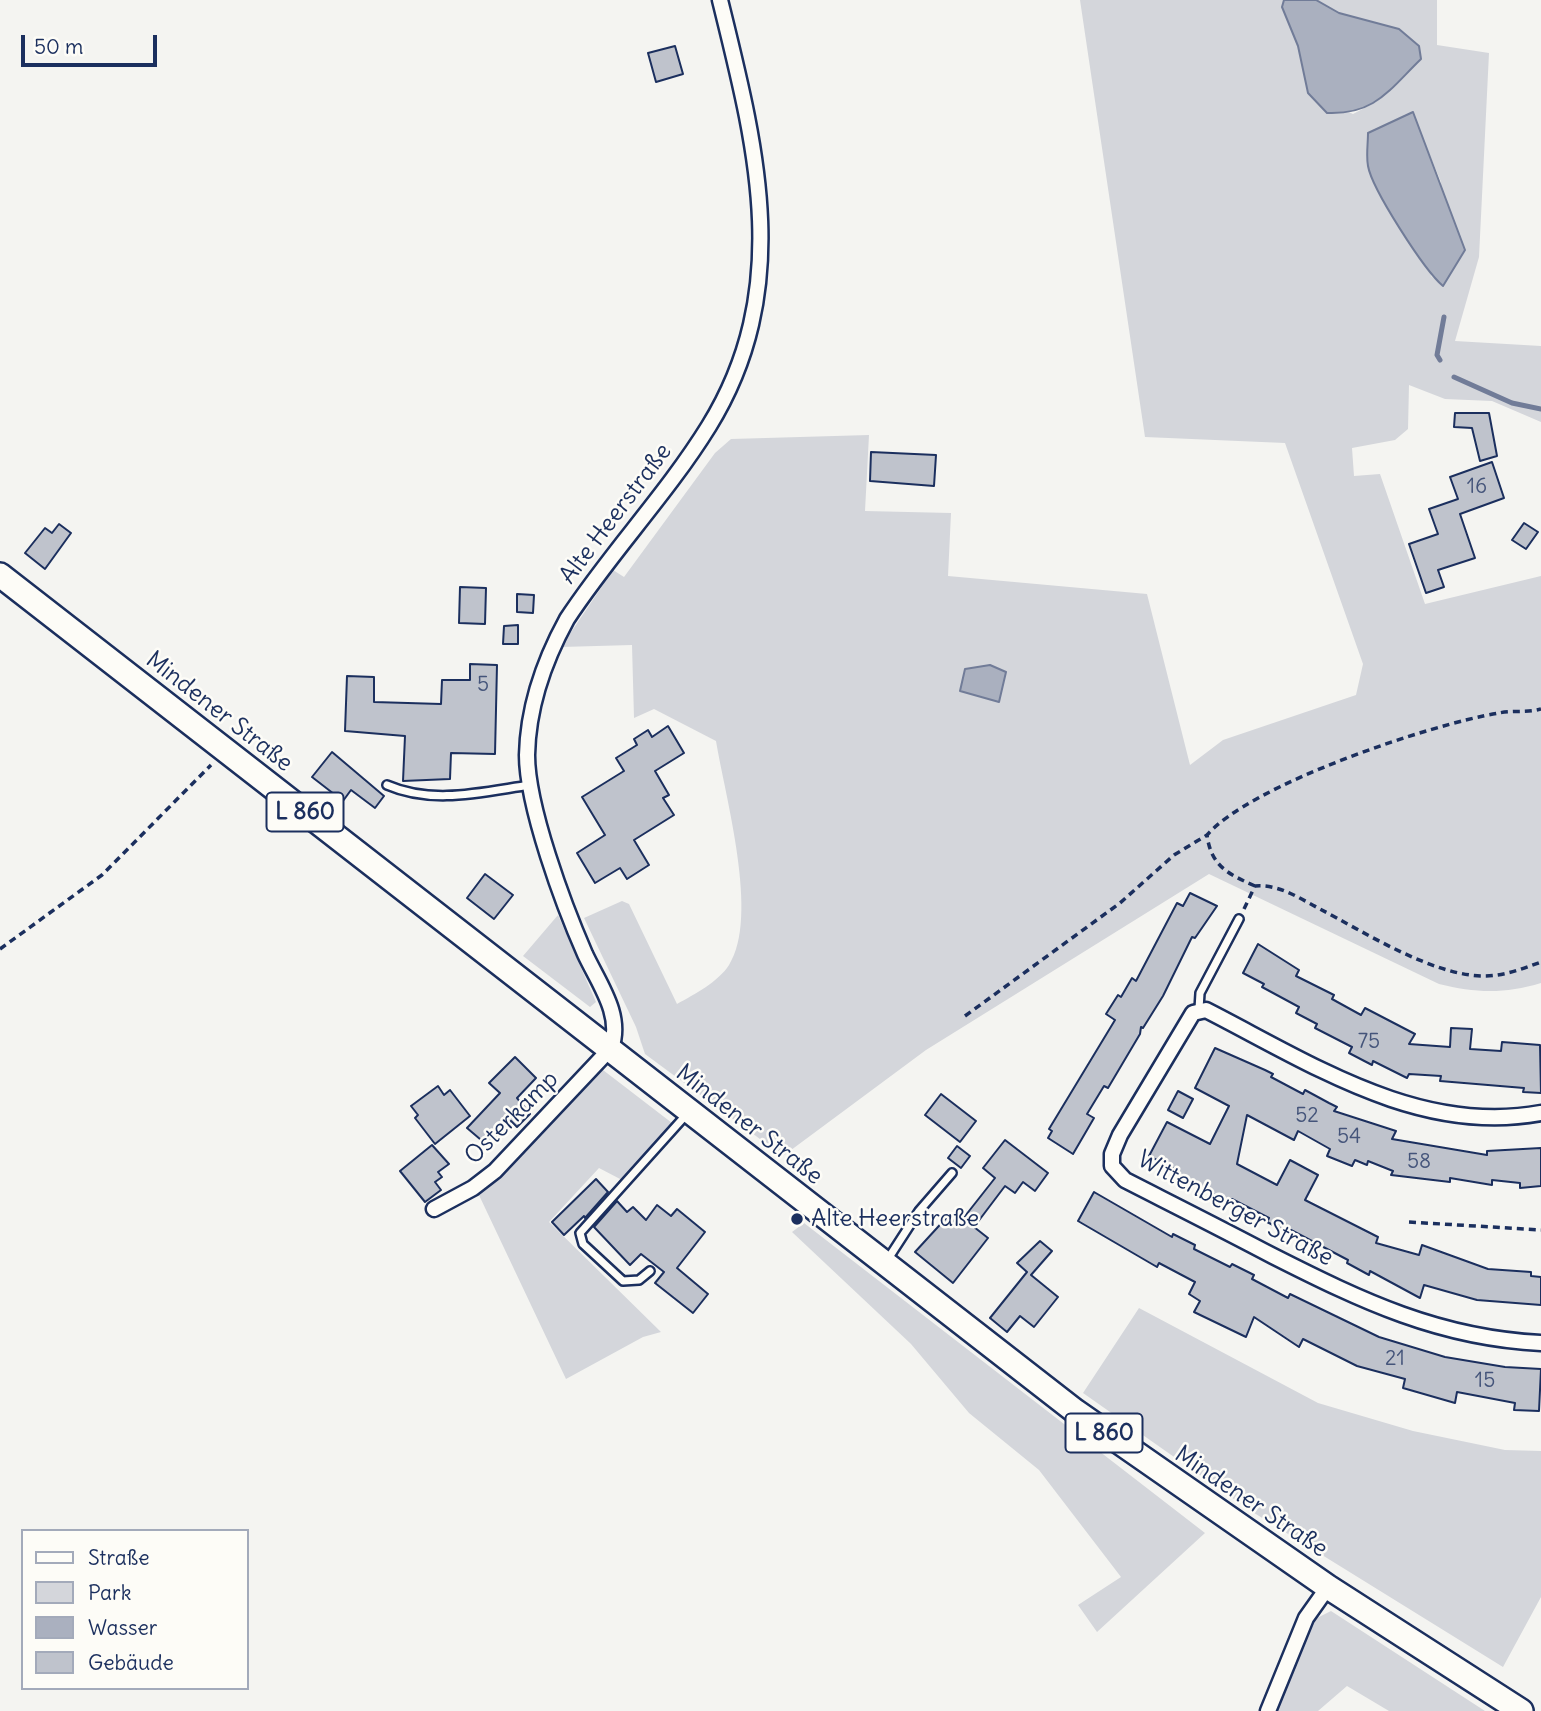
<!DOCTYPE html>
<html>
<head>
<meta charset="utf-8">
<style>
  body { margin:0 }
  #map { position:relative; width:1541px; height:1711px; overflow:hidden; background:#f4f4f1; font-family:Delius,sans-serif }
  canvas { display:block }
  .legend { position:absolute; left:21px; top:1529px; width:228px; height:161px; box-sizing:border-box; background:#fdfcf7; border:2px solid #a3aaba; margin:0; padding:9px 12px; list-style:none; font-size:21px; color:#1b2f5e }
  .legend li { display:flex; align-items:center; gap:14px; height:35px }
  .legend b { width:35px; border:2px solid #a3aaba }
  .scale { position:absolute; left:21px; top:35px; width:136px; height:32px; box-sizing:border-box; border:4px solid #1b2f5e; border-top:0; padding-left:9px; font-size:21px; line-height:24px; white-space:nowrap; color:#1b2f5e; -webkit-text-stroke:5px #fdfcf7; paint-order:stroke }
</style>
</head>
<body>
<div id="map">
<canvas width="1541" height="1711"></canvas>
<ul class="legend">
<li><b style="height:9px;background:#fdfcf7"></b>Straße</li>
<li><b style="height:19px;background:#d4d6db"></b>Park</li>
<li><b style="height:19px;background:#aab0bf"></b>Wasser</li>
<li><b style="height:19px;background:#bfc3cc"></b>Gebäude</li>
</ul>
<div class="scale">50 m</div>
</div>
<script>
const ctx = document.querySelector('canvas').getContext('2d');
ctx.lineJoin = 'round';
function paint(path, color) { ctx.fillStyle = color; ctx.fill(path, 'evenodd'); }
function stroke(path, color, width, dash) { ctx.strokeStyle = color; ctx.lineWidth = width; ctx.lineCap = dash ? 'butt' : 'round'; ctx.setLineDash(dash || []); ctx.stroke(path); }
function label(font, color, halo, rows, align = 'center') {
  ctx.font = font + ' Delius,sans-serif'; ctx.lineWidth = 5; ctx.setLineDash([]); ctx.textBaseline = 'middle'; ctx.strokeStyle = halo; ctx.fillStyle = color; for (const [text, x, y, turn = 0] of rows) {
    ctx.save(); ctx.translate(x, y); ctx.rotate((+turn || 0) * Math.PI / 180); ctx.textAlign = isNaN(turn) ? turn : align; if (halo) ctx.strokeText(text, 0, 0); ctx.fillText(text, 0, 0); ctx.restore();
  }
}
const green = new Path2D(`
  M 1080,0 L 1284,0 L 1282,7 L 1298,46 L 1308,93 L 1353,114 L 1376,102 L 1421,59 L 1399,29 L 1339,13 L 1316,0 L 1437,0 L 1437,45 L 1489,53 L 1479,257 L 1455,341 L 1541,346 L 1541,422 L 1492,401 L 1445,399 L 1409,385 L 1408,429 L 1395,440 L 1352,448 L 1354,476 L 1380,474 L 1425,604 L 1541,576 L 1541,983 C 1505,994 1475,993 1439,984 L 1209,874 L 926,1050 L 783,1156 L 645,1054 L 636,1027 L 584,918 L 622,901 L 629,904 L 677,1004 C 695,994 718,982 729,965 C 760,917 725,796 716,741 L 654,709 L 634,718 L 632,645 L 561,647 L 613,570 L 624,577 L 715,453 L 731,439 L 869,435 L 865,511 L 951,513 L 948,576 L 1147,594 L 1190,765 L 1223,740 L 1356,695 L 1363,664 L 1285,443 L 1145,437 ZM 1412,112 L 1441,182 L 1443,286 L 1431,276 Z
  M 558,915 L 596,1002 L 590,1007 L 523,956 Z
  M 603,1070 L 672,1123 L 622,1180 L 599,1168 L 549,1222 L 661,1332 L 643,1337 L 566,1379 L 478,1193 L 510,1167 Z
  M 804,1223 L 1205,1533 L 1097,1632 L 1078,1605 L 1121,1577 L 1039,1470 L 969,1413 L 911,1344 L 792,1232 Z
  M 1139,1308 L 1318,1403 L 1413,1431 L 1505,1450 L 1541,1451 L 1541,1597 L 1503,1667 L 1251,1511 L 1083,1393 Z
  M 1331,1611 L 1485,1711 L 1389,1711 L 1347,1686 L 1318,1711 L 1276,1711 L 1315,1619 Z`);
const water = new Path2D(`
  M 1284,0 L 1316,0 L 1339,13 L 1399,29 L 1419,46 L 1421,59 C 1389,90 1375,115 1327,113 L 1308,93 L 1298,46 L 1282,7 Z
  M 1413,112 L 1465,250 L 1443,286 C 1424,270 1372,189 1368,166 C 1366,156 1368,144 1368,133 Z
  M 990,665 L 1006,672 L 999,702 L 960,691 L 965,669 Z`);
const stream = new Path2D(`
  M 1440,360 L 1437,355 L 1444,317
  M 1454,377 L 1512,403 L 1541,409`);
const building = new Path2D(`
  M 675,46 L 683,74 L 656,82 L 648,53 Z
  M 1455,413 L 1489,413 L 1497,456 L 1480,461 L 1472,428 L 1454,427 Z
  M 871,452 L 936,455 L 934,486 L 870,481 Z
  M 1492,462 L 1504,498 L 1460,514 L 1475,558 L 1438,570 L 1444,587 L 1426,593 L 1409,544 L 1438,534 L 1429,509 L 1458,499 L 1450,477 Z
  M 1524,523 L 1538,532 L 1526,549 L 1512,540 Z
  M 59,524 L 71,533 L 45,569 L 25,553 L 45,528 L 52,533 Z
  M 460,587 L 486,588 L 485,624 L 459,623 Z
  M 517,594 L 534,595 L 533,613 L 517,612 Z
  M 518,625 L 518,644 L 503,644 L 504,626 Z
  M 470,664 L 497,665 L 495,754 L 451,753 L 450,779 L 403,781 L 405,736 L 345,731 L 347,676 L 374,677 L 374,702 L 441,704 L 442,680 L 470,680 Z
  M 668,726 L 684,753 L 655,771 L 669,795 L 663,798 L 674,815 L 634,840 L 649,865 L 627,879 L 620,868 L 595,883 L 577,853 L 605,835 L 582,797 L 624,771 L 616,758 L 637,745 L 634,739 L 648,730 L 652,737 Z
  M 332,752 L 384,796 L 375,808 L 351,790 L 343,801 L 312,777 Z
  M 485,874 L 513,895 L 494,919 L 467,898 Z
  M 1190,893 L 1217,906 L 1195,938 L 1192,937 L 1163,996 L 1143,1028 L 1141,1027 L 1140,1034 L 1108,1088 L 1104,1086 L 1087,1114 L 1094,1118 L 1073,1154 L 1048,1138 L 1052,1131 L 1049,1129 L 1115,1020 L 1106,1014 L 1118,995 L 1121,997 L 1132,978 L 1136,981 L 1177,903 L 1183,906 Z
  M 1258,944 L 1299,970 L 1296,976 L 1334,995 L 1332,999 L 1361,1015 L 1365,1008 L 1415,1034 L 1409,1044 L 1450,1047 L 1451,1028 L 1472,1029 L 1470,1049 L 1501,1051 L 1502,1042 L 1540,1045 L 1541,1093 L 1523,1092 L 1524,1088 L 1440,1081 L 1441,1076 L 1409,1074 L 1407,1078 L 1373,1061 L 1372,1065 L 1349,1053 L 1352,1047 L 1315,1028 L 1317,1024 L 1296,1013 L 1299,1007 L 1262,987 L 1264,984 L 1243,973 Z
  M 1215,1048 L 1265,1070 L 1273,1074 L 1271,1077 L 1303,1094 L 1305,1090 L 1329,1103 L 1337,1107 L 1334,1111 L 1396,1131 L 1392,1139 L 1487,1155 L 1487,1151 L 1541,1148 L 1541,1186 L 1520,1188 L 1520,1183 L 1492,1180 L 1492,1185 L 1450,1178 L 1450,1182 L 1391,1175 L 1393,1171 L 1368,1161 L 1367,1165 L 1355,1160 L 1352,1166 L 1327,1156 L 1330,1149 L 1298,1131 L 1294,1140 L 1247,1115 L 1237,1164 L 1277,1185 L 1290,1160 L 1318,1175 L 1305,1200 L 1378,1237 L 1376,1243 L 1419,1255 L 1422,1245 L 1488,1269 L 1531,1272 L 1531,1276 L 1541,1277 L 1541,1305 L 1477,1300 L 1424,1285 L 1420,1298 L 1370,1271 L 1369,1275 L 1347,1263 L 1348,1260 L 1291,1230 L 1289,1233 L 1267,1222 L 1269,1218 L 1232,1199 L 1230,1203 L 1172,1172 L 1174,1169 L 1149,1156 L 1167,1122 L 1210,1144 L 1229,1106 L 1195,1088 Z
  M 515,1057 L 536,1078 L 517,1098 L 530,1114 L 517,1127 L 511,1121 L 487,1145 L 467,1128 L 500,1093 L 489,1083 Z
  M 438,1086 L 444,1095 L 450,1090 L 470,1116 L 435,1144 L 415,1118 L 418,1115 L 411,1106 Z
  M 1178,1091 L 1193,1099 L 1183,1118 L 1168,1110 Z
  M 941,1094 L 976,1121 L 960,1142 L 925,1115 Z
  M 1005,1140 L 1048,1173 L 1035,1191 L 1023,1182 L 1015,1193 L 1005,1186 L 974,1227 L 988,1238 L 953,1283 L 915,1252 L 948,1216 L 958,1225 L 995,1178 L 983,1168 Z
  M 432,1145 L 449,1164 L 438,1172 L 442,1177 L 435,1182 L 441,1190 L 425,1202 L 400,1171 Z
  M 957,1146 L 970,1156 L 961,1168 L 948,1158 Z
  M 596,1179 L 608,1192 L 585,1218 L 584,1216 L 564,1235 L 552,1222 Z
  M 1094,1192 L 1172,1237 L 1173,1234 L 1195,1245 L 1194,1249 L 1230,1267 L 1232,1264 L 1254,1275 L 1252,1279 L 1288,1298 L 1290,1294 L 1379,1337 L 1445,1357 L 1505,1367 L 1541,1369 L 1539,1411 L 1514,1410 L 1515,1403 L 1457,1392 L 1455,1403 L 1403,1388 L 1405,1379 L 1357,1366 L 1303,1339 L 1299,1347 L 1254,1317 L 1246,1337 L 1194,1312 L 1200,1301 L 1189,1294 L 1195,1282 L 1159,1263 L 1157,1267 L 1078,1221 Z
  M 617,1201 L 627,1212 L 633,1207 L 646,1220 L 657,1205 L 671,1216 L 677,1209 L 705,1232 L 677,1268 L 708,1294 L 693,1313 L 655,1283 L 664,1272 L 641,1254 L 630,1265 L 594,1227 Z
  M 1040,1241 L 1052,1251 L 1031,1275 L 1058,1297 L 1034,1327 L 1020,1316 L 1007,1332 L 990,1318 L 1027,1272 L 1017,1263 Z`);
const path = new Path2D(`
  M 1255,886 C 1228,874 1211,866 1207,835 C 1250,785 1431,724 1499,713 C 1513,710 1527,713 1541,709
  M 1244,909 L 1255,886 C 1279,884 1299,898 1320,909 C 1364,932 1433,976 1484,976 C 1504,976 1522,969 1541,962
  M 0,949 L 102,875 L 211,765
  M 965,1016 L 1120,903 L 1174,855 L 1207,835
  M 1409,1222 L 1541,1230`);
const lane = new Path2D(`
  M 387,785 C 433,805 482,792 530,785
  M 1199,1009 L 1200,993 L 1239,919
  M 886,1262 L 919,1211 L 952,1173
  M 650,1271 L 639,1280 L 623,1281 L 583,1244 L 580,1233 L 686,1115`);
const street = new Path2D(`
  M 1541,1113 C 1419,1136 1310,1063 1206,1010 L 1193,1013 L 1120,1135 L 1112,1154 L 1112,1166 L 1125,1180 C 1174,1205 1224,1230 1273,1256 C 1362,1301 1439,1338 1541,1343
  M 434,1209 L 473,1188 L 495,1171 L 611,1048 C 623,1015 599,984 585,954 C 564,906 527,807 527,755 C 528,706 544,661 567,619 C 611,552 667,494 709,426 C 794,288 756,146 720,0
  M 1268,1711 L 1306,1618 L 1328,1587`);
const primary = new Path2D(`
  M 0,575 L 1075,1411 L 1328,1587 L 1521,1711`);
const markers = [
  [797,1219,7,"#1b2f5e"]
];
const numberNames = [
  ["16",1477,487],
  ["5",483,685],
  ["75",1369,1042],
  ["52",1307,1116],
  ["54",1349,1137],
  ["58",1419,1162],
  ["21",1395,1359],
  ["15",1485,1381]
];
const shields = [
  [305,812,77],
  [1104,1433,77]
];
const shieldNames = [
  ["L 860",305,812],
  ["L 860",1104,1433]
];
const streetNames = [
  ["Alte Heerstraße",616,514,-53],
  ["Mindener Straße",219,712,38],
  ["Osterkamp",512,1118,-45],
  ["Mindener Straße",749,1125,38],
  ["Wittenberger Straße",1235,1209,28],
  ["Mindener Straße",1251,1502,34]
];
const poiNames = [
  ["Alte Heerstraße",811,1219]
];
paint(green, '#d4d6db');
paint(water, '#aab0bf');
stroke(water, '#717c98', 2);
stroke(stream, '#717c98', 5);
paint(building, '#bfc3cc');
stroke(building, '#1b2f5e', 2);
stroke(lane, '#1b2f5e', 12);
stroke(street, '#1b2f5e', 19);
stroke(primary, '#1b2f5e', 28);
stroke(path, '#1b2f5e', 3.5, [7, 5]);
stroke(lane, '#fdfcf7', 7);
stroke(street, '#fdfcf7', 14);
stroke(primary, '#fdfcf7', 23);
for (const [x, y, r, color] of markers) { const dot = new Path2D(); dot.arc(x, y, r, 0, 2 * Math.PI); ctx.fillStyle = color; ctx.fill(dot); stroke(dot, '#fdfcf7', 2.5); }
label('21px', '#44547a', null, numberNames);
for (const [x, y, w] of shields) { const box = new Path2D(); box.roundRect(x - w / 2, y - 19.5, w, 39, 5); ctx.fillStyle = '#fdfcf7'; ctx.fill(box); stroke(box, '#1b2f5e', 2); }
label('bold 23px', '#1b2f5e', null, shieldNames);
label('24px', '#1b2f5e', '#fdfcf7', streetNames);
label('24px', '#1b2f5e', '#fdfcf7', poiNames, 'left');
</script>
</body>
</html>
